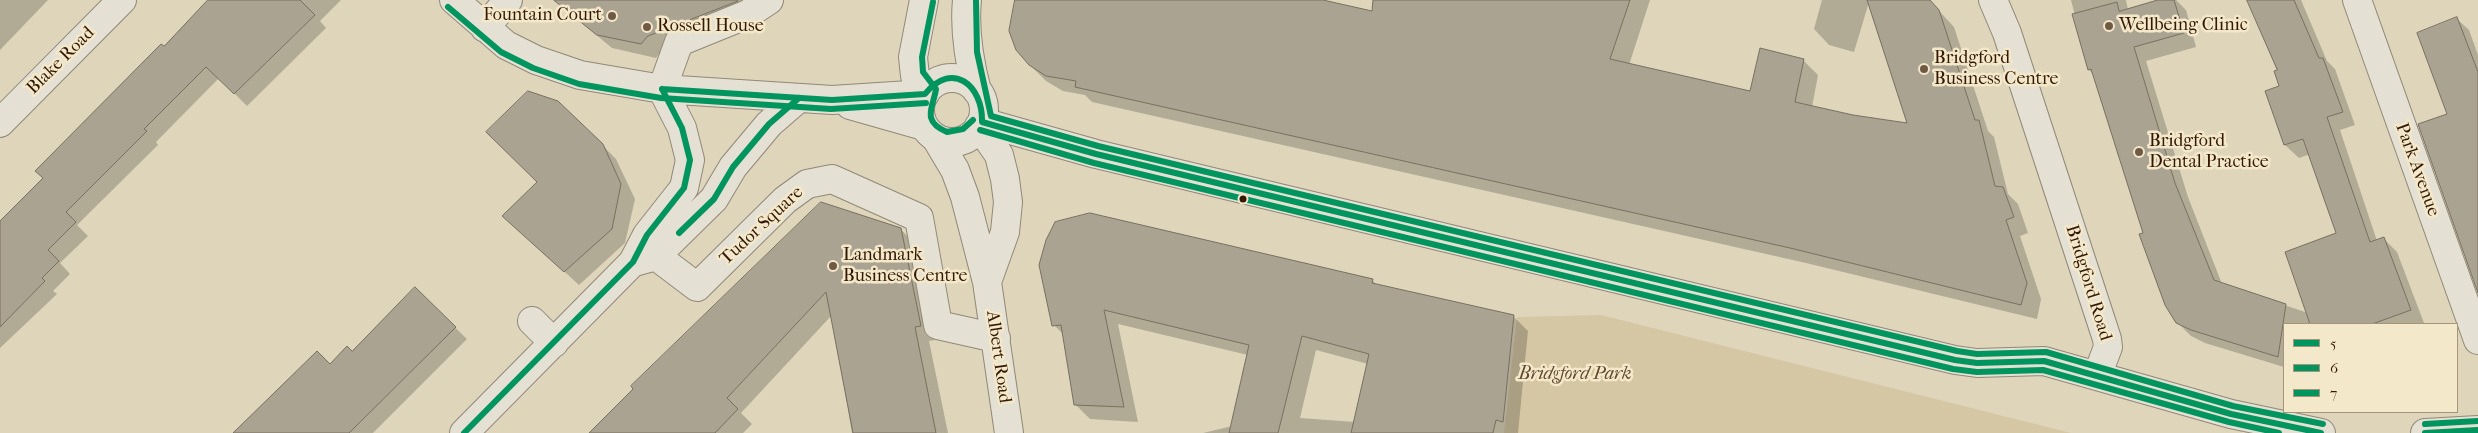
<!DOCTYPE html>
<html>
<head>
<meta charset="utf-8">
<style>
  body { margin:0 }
  #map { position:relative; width:2478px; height:433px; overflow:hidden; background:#ded5bb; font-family:"IM FELL French Canon",serif }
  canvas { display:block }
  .legend { position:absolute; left:2283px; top:323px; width:175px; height:90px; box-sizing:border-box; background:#f3e8c9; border:1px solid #a7957b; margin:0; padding:6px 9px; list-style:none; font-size:15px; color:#341806 }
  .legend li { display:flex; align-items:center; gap:10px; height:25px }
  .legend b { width:25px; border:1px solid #a7957b }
</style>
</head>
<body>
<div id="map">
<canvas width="2478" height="433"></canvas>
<ul class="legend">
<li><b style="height:6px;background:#00945e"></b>5</li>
<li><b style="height:6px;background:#00945e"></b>6</li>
<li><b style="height:6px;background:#00945e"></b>7</li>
</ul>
</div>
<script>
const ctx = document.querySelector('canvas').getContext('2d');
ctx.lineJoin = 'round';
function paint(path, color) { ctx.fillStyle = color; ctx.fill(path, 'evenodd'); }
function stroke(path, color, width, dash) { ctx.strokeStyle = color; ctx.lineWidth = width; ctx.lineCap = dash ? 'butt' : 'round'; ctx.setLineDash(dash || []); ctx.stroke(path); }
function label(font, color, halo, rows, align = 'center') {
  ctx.font = font + ' "IM FELL French Canon",serif'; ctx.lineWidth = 5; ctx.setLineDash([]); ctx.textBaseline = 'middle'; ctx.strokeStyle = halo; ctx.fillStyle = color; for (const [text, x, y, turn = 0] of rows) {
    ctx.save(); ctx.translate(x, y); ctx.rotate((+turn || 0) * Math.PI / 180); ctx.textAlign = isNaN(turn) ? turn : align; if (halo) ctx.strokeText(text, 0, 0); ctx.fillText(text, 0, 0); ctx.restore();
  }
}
const green = new Path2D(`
  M 1601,315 L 2071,433 L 1504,433 L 1517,317 Z`);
const shadow = new Path2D(`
  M 0,0 L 48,0 L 0,50 Z
  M 209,0 L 341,0 L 320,21 L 326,28 L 247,106 L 219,78 L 156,142 L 158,145 L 77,225 L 88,236 L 60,263 L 70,274 L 53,291 L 57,294 L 0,348 L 0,223 L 44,178 Z
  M 554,0 L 778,0 L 662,50 L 656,58 L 612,48 Z
  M 1016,0 L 1317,0 L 1392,17 L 1395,0 L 1650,0 L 1629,65 L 1751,93 L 1803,60 L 1818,75 L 1812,107 L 1852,116 L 1909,124 L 1869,2 L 1854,52 L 1829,45 L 1814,29 L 1822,0 L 1929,0 L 1954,27 L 1988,131 L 1994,137 L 2008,194 L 2018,204 L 2028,233 L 2020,236 L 2041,299 L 2037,319 L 1806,263 L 1092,102 L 1085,95 L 1063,91 L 1046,81 L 1030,65 Z
  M 2071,0 L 2126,0 L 2128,10 L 2163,0 L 2176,0 L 2186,10 L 2196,47 L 2146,61 L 2188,197 L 2222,284 L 2308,313 L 2337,234 L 2310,154 L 2299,158 L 2285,145 L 2267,92 L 2281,87 L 2279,71 L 2249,0 L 2301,0 L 2327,61 L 2335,69 L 2355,125 L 2340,130 L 2377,241 L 2384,239 L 2397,252 L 2424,323 L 2284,324 L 2284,367 L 2205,343 L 2191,336 L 2177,322 L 2144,234 L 2093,74 L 2089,70 Z
  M 2457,19 L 2469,30 L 2478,55 L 2478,290 L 2448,115 Z
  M 602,145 L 616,159 L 635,199 L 625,243 L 579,285 L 504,216 Z
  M 1090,214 L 1373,281 L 1378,286 L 1513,316 L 1528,331 L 1518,433 L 1203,433 L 1245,423 L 1248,355 L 1118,324 L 1138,422 L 1090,419 L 1075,404 L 1064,335 L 1054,325 ZM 1316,350 L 1368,364 L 1355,422 L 1300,418 Z
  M 900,229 L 915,243 L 935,340 L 929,341 L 948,433 L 852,433 L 832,315 L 741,413 L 752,424 L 743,433 L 592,433 Z
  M 415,289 L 467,339 L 373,433 L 234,433 L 352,352 Z`);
const building = new Path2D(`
  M 208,0 L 300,0 L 315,15 L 234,94 L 206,67 L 144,129 L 147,131 L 66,212 L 76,222 L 48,250 L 59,261 L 42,278 L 45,281 L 0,327 L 0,221 L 43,178 L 35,171 L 161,44 L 164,46 Z
  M 554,0 L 737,0 L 738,1 L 648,36 L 641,44 L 597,35 Z
  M 1015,0 L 1323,0 L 1372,11 L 1373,0 L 1630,0 L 1610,59 L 1750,91 L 1760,48 L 1804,59 L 1795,102 L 1853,115 L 1907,123 L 1867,0 L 1930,0 L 1939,10 L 1975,120 L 1979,120 L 1995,186 L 2003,187 L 2014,217 L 2006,220 L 2027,283 L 2021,305 L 1790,248 L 1075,87 L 1076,81 L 1046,76 L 1029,65 L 1016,50 L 1009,31 Z
  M 2158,0 L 2174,0 L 2184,33 L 2134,47 L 2175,183 L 2214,280 L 2286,304 L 2278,357 L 2191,330 L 2176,323 L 2165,305 L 2139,234 L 2143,233 L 2091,69 L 2088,70 L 2072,14 L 2117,2 L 2119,11 Z
  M 2247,0 L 2294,0 L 2319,58 L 2323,58 L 2343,112 L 2327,117 L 2370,242 L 2384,237 L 2411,310 L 2372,324 L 2310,324 L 2285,252 L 2336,233 L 2303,139 L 2284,145 L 2265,91 L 2279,86 L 2274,71 L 2277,70 Z
  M 2457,17 L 2478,72 L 2478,293 L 2418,124 L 2447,114 L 2417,33 Z
  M 528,91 L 558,101 L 603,144 L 621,184 L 612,229 L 564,272 L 502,216 L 537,182 L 486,132 Z
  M 821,202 L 901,228 L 921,326 L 915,327 L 936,433 L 853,433 L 826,292 L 727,398 L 738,409 L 715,433 L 589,433 L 633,389 L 631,386 Z
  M 1090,213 L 1373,279 L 1372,283 L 1514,315 L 1503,422 L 1496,420 L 1493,433 L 1351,433 L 1369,354 L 1302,336 L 1278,433 L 1229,433 L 1249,345 L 1104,310 L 1124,407 L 1074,405 L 1061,325 L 1052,326 L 1039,265 L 1046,240 L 1055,222 Z
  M 415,287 L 456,327 L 349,433 L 233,433 L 317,351 L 330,364 L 347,346 L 352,351 Z`);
const minor = new Path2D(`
  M 454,0 L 506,45 L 536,60 L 580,75 L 662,89 L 832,100 L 925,94
  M 924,0 L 913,57 L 915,76 L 927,90
  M 967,0 C 964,31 969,61 977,91
  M 1993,0 L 2007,33 L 2107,339 L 2108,347 L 2097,376
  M 2357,0 L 2478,340
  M 485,28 L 508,0
  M920 110a32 32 0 1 1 64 0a32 32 0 1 1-64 0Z
  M 662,89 L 679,42 L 748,14 L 769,0
  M 850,105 L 924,126
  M 982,122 L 1096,154 L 1955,360 L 1977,363 L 2044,361 L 2231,414 L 2321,433
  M 0,123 L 122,0
  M 979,126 L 999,155 L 1005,179 L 1008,202 L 1005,232 L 987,282
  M 936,138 L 955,170 L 965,197 L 987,282 L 1009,433
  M 656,256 L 697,287 L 785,200 L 807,184 L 832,179 L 919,218 L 938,325 L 996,338
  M 638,261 L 656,256 L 714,199 L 733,167 L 769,124 L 799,98
  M 532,321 L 554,343
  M 464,433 L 633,262 L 647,235 L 684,188 L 690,160 L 682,128 L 662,89
  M 2425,433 L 2478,430`);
const bus1 = new Path2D(`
  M 662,89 L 832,100 L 925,94 C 952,60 983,85 982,122 L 1096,154 L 1955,360 L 1977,363 L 2044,361 L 2231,414 L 2321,433
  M 679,233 L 714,199 L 733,167 L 769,124 L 799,98
  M 464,433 L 633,262 L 647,235 L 684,188 L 690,160 L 682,128 L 662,89
  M 2425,433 L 2478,430`);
const bus2 = new Path2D(`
  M 448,7 L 501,52 L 533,68 L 579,84 L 661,98 L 831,109 L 926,103
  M 980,130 L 1094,163 L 1953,369 L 1977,372 L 2043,370 L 2229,422 L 2279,433`);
const bus3 = new Path2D(`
  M 976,1 L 977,52 L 991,116 L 1098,146 L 1957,351 L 1977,354 L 2046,352 L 2233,406 L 2323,424
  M 933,2 L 922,57 L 923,72 L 936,89 C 933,108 921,121 947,132 L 963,129 L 973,120
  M 2425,424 L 2478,421`);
const markers = [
  [612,16,5,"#705a45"],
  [2109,26,5,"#705a45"],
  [647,27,5,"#705a45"],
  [1924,69,5,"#705a45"],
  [2139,152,5,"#705a45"],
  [1243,199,4.5,"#341806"],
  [833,266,5,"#705a45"]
];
const poiNames = [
  ["Fountain Court",602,16,"right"],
  ["Wellbeing Clinic",2119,26],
  ["Rossell House",657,27],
  ["Bridgford",1934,59],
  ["Business Centre",1934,80],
  ["Bridgford",2149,142],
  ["Dental Practice",2149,163],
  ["Landmark",843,256],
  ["Business Centre",843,277]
];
const streetNames = [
  ["Blake Road",61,61,-45],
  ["Park Avenue",2417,170,70],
  ["Tudor Square",762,226,-43],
  ["Bridgford Road",2088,283,73],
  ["Albert Road",998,357,82]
];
const parkNames = [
  ["Bridgford Park",1575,375]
];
paint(green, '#d5c7a3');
paint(shadow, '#0003');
paint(building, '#aba391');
stroke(building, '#786f60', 1);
stroke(minor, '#918877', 30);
stroke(minor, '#e4e0d3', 28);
stroke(bus1, '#00945e', 6);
stroke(bus2, '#00945e', 6);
stroke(bus3, '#00945e', 6);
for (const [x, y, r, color] of markers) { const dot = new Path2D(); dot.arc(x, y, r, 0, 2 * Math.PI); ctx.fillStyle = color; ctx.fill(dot); stroke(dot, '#f3e8c9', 2); }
label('18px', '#341806', '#f3e8c9', poiNames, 'left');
label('18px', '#341806', '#f3e8c9', streetNames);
label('italic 18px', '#62492f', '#f3e8c9', parkNames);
</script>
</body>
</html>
